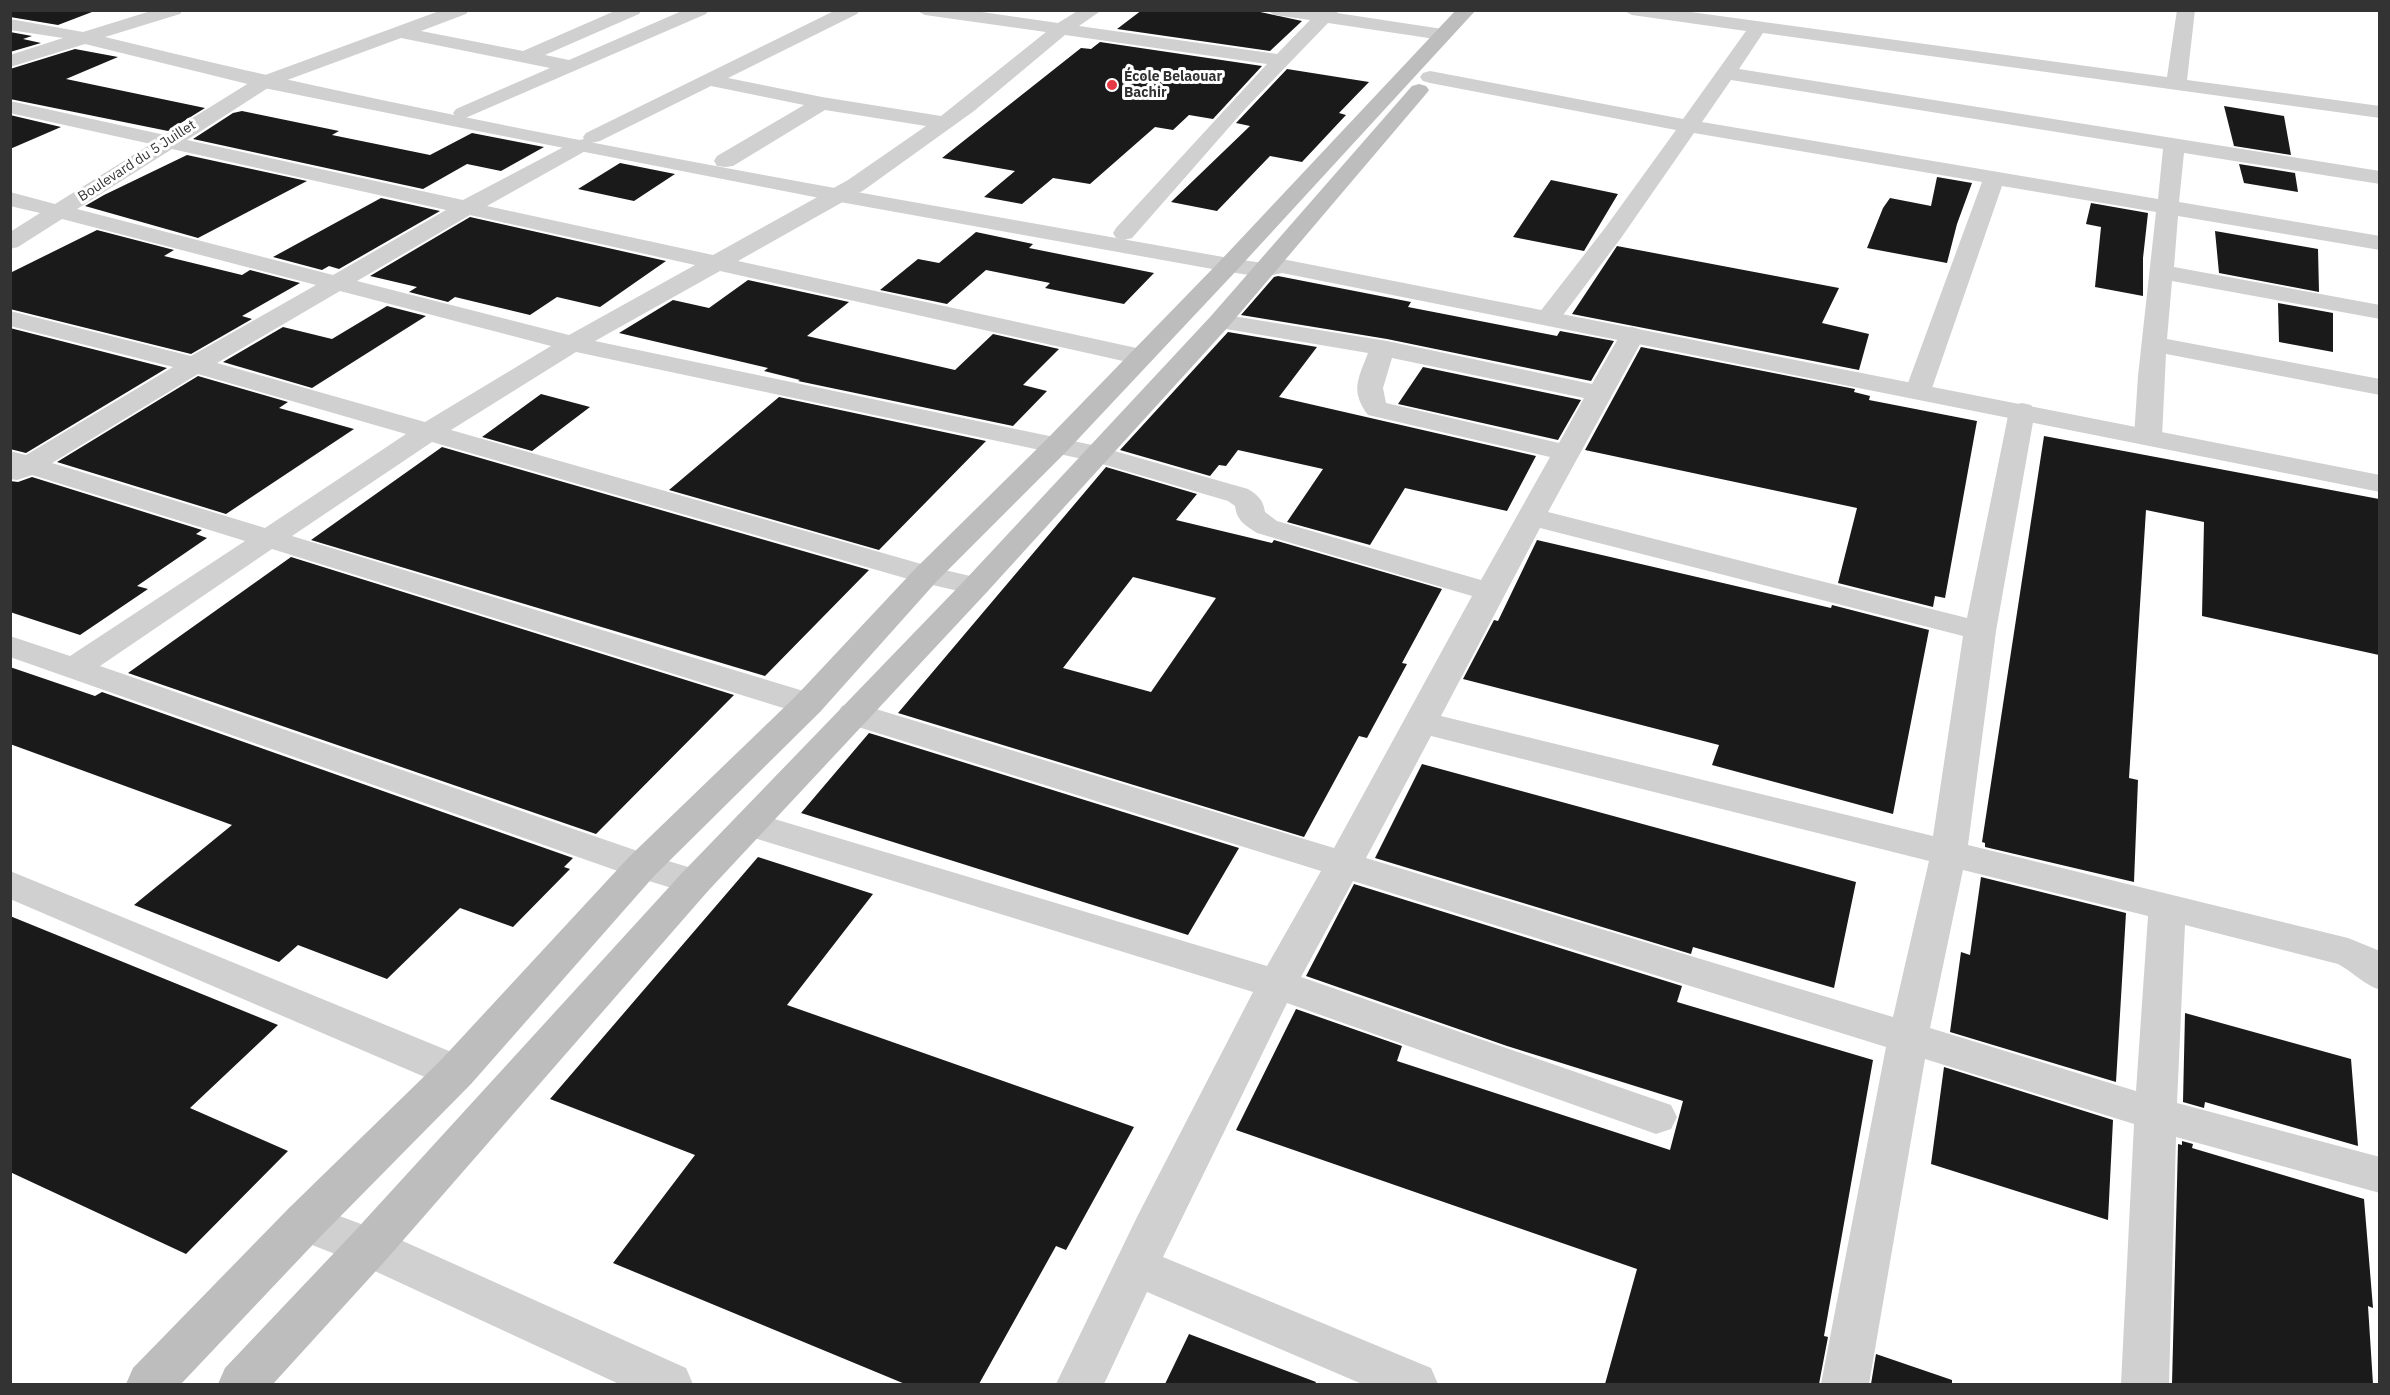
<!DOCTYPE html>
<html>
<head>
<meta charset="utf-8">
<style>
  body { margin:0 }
  #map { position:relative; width:2390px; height:1395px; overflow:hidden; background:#fff; font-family:"IBM Plex Sans",sans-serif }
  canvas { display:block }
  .frame { position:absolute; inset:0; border:12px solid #333; pointer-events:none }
</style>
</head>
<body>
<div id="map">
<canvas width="2390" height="1395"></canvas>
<div class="frame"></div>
</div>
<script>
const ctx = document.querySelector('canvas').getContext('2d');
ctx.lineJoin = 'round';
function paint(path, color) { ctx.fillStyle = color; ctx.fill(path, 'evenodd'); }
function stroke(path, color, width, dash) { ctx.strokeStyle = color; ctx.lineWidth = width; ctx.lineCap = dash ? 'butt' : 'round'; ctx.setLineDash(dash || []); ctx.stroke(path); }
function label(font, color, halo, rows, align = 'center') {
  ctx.font = font + ' "IBM Plex Sans",sans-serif'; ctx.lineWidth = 6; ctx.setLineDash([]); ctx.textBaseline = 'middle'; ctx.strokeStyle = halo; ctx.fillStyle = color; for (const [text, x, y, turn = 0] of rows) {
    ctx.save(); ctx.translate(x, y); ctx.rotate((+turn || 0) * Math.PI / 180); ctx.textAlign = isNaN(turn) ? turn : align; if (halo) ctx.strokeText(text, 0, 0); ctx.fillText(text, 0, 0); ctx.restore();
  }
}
const building = new Path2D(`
  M 10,10 L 91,10 L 92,12 L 58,25 L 10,17 Z
  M 1142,10 L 1251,10 L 1302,21 L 1270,51 L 1117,29 Z
  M 10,32 L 32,36 L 23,39 L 41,43 L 10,52 Z
  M 1100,42 L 1262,66 L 1213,119 L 1189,115 L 1173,130 L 1155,127 L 1090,184 L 1053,178 L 1022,204 L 984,197 L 1015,171 L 942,158 L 1081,48 L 1091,49 Z
  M 75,49 L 118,57 L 66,79 L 205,108 L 168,131 L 10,99 L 10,69 Z
  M 1287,69 L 1369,82 L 1339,113 L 1346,115 L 1302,162 L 1270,156 L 1217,211 L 1171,202 L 1250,126 L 1236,123 Z
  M 2224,106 L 2284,116 L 2291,155 L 2234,146 Z
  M 242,111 L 339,131 L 332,135 L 430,155 L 472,133 L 544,147 L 501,171 L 467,164 L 423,189 L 193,139 L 233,113 Z
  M 10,115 L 61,127 L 10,149 Z
  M 187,155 L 307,181 L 198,238 L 85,206 L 104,195 Z
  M 620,163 L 675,174 L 634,201 L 578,189 Z
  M 2239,164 L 2295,173 L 2298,192 L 2244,183 Z
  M 1937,177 L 1972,183 L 1957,224 L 1947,263 L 1867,248 L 1883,208 L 1890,198 L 1931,206 Z
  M 1551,180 L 1618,194 L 1584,251 L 1513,237 Z
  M 381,198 L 440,211 L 339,269 L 329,266 L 322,270 L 273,257 Z
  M 2091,203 L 2148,213 L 2143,258 L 2143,296 L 2095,287 L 2101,227 L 2086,224 Z
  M 470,217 L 666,261 L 600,307 L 557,297 L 530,315 L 455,297 L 448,302 L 409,292 L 417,287 L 370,276 Z
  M 97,230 L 174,250 L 164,256 L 242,275 L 250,270 L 300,283 L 242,316 L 252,319 L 191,354 L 10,309 L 10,273 Z
  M 2215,231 L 2318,249 L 2319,292 L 2219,273 Z
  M 976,232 L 1033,244 L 1029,248 L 1154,273 L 1124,304 L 1045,288 L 1050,283 L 986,270 L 947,304 L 880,290 L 918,259 L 939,263 Z
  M 1617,246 L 1839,288 L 1822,323 L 1869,334 L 1859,370 L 1572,314 Z
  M 1278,276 L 1411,302 L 1408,307 L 1557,336 L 1560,331 L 1614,341 L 1591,381 L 1387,339 L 1241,315 L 1274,277 Z
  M 748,280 L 849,302 L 807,336 L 955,370 L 993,334 L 1059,349 L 1023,385 L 1047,391 L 1013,426 L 798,381 L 800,380 L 764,371 L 768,368 L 619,333 L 673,300 L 709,308 Z
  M 2278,303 L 2333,313 L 2333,352 L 2279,342 Z
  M 387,306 L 426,316 L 312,388 L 223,362 L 283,327 L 332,339 Z
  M 10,328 L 167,368 L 26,453 L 10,449 Z
  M 1228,332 L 1317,347 L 1279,397 L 1536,456 L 1507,511 L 1405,488 L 1370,545 L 1287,522 L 1323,469 L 1238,450 L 1226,466 L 1219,465 L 1210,476 L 1120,450 Z
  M 1641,347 L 1855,389 L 1854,392 L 1870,396 L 1869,400 L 1977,421 L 1945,598 L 1935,596 L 1933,607 L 1838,583 L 1857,508 L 1585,450 Z
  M 1423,367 L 1581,400 L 1558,440 L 1398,404 Z
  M 198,376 L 288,402 L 279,408 L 354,429 L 226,514 L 57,462 Z
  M 541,394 L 590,407 L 532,451 L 482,437 Z
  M 779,397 L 986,441 L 879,550 L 669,490 Z
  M 2044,436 L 2379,499 L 2379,655 L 2202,616 L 2204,522 L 2146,510 L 2129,778 L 2138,780 L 2134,882 L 1985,847 L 1985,843 L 1982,842 Z
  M 442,447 L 869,570 L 765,676 L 311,540 Z
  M 1106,467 L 1197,494 L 1176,520 L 1272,543 L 1274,540 L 1442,589 L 1402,663 L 1407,664 L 1367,738 L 1359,736 L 1304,837 L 898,713 ZM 1133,577 L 1216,598 L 1151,692 L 1063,668 Z
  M 32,477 L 202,530 L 196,534 L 207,538 L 137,586 L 148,589 L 80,635 L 10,612 L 10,481 L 18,482 Z
  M 1537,540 L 1831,608 L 1832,605 L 1929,630 L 1893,814 L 1712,765 L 1719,745 L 1463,679 L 1494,620 L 1498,621 Z
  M 291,557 L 734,695 L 596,834 L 128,673 Z
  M 10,667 L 95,696 L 102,692 L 573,858 L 564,867 L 570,869 L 513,927 L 460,908 L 387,979 L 298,945 L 279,962 L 134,905 L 232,825 L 10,744 Z
  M 869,733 L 879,736 L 1239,848 L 1188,935 L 801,813 Z
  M 1422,764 L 1856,882 L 1834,988 L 1693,947 L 1691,954 L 1375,858 Z
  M 758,857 L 873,894 L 787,1005 L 1134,1127 L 1066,1250 L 1056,1246 L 979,1384 L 905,1384 L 613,1263 L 695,1155 L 550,1099 Z
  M 1981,877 L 2126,913 L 2116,1082 L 1950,1032 L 1961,952 L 1970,955 Z
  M 1354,884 L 1682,986 L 1677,1002 L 1873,1060 L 1824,1336 L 1828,1337 L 1819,1384 L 1605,1384 L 1637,1269 L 1236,1130 L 1296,1009 L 1402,1046 L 1397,1061 L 1670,1150 L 1683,1101 L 1507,1046 L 1306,976 Z
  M 10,916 L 278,1025 L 190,1108 L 288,1151 L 186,1254 L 10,1172 Z
  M 2185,1013 L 2351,1059 L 2358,1146 L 2205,1102 L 2204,1108 L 2183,1102 Z
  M 1944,1067 L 2113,1120 L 2108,1220 L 1931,1164 Z
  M 2182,1141 L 2193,1144 L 2192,1148 L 2364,1199 L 2373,1308 L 2368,1306 L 2373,1384 L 2172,1384 L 2178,1144 L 2182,1145 Z
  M 1189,1334 L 1316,1382 L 1315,1384 L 1165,1384 Z
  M 1876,1354 L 1952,1380 L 1952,1384 L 1871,1384 Z`);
const minor = new Path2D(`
  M 442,10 L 469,10 L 466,14 L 421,31 L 523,51 L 617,10 L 642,10 L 639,14 L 545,55 L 569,60 L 684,10 L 709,10 L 706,14 L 463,119 L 456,117 L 453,113 L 456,109 L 550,68 L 401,38 L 271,86 L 187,140 L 463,200 L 575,141 L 584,139 L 583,137 L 586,133 L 836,10 L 860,10 L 857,14 L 728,78 L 822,97 L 941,116 L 1046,32 L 925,15 L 916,10 L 968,10 L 1058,23 L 1079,10 L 1102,10 L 1079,26 L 1277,54 L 1310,20 L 1275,15 L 1266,10 L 1339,10 L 1337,13 L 1449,30 L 1451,34 L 1449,38 L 1442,40 L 1328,23 L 1246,108 L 1132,238 L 1124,240 L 1116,238 L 1113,233 L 1116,228 L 1267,64 L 1065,35 L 974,111 L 864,190 L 738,261 L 1141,349 L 1150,352 L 1154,357 L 1150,362 L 1141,365 L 720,271 L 595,341 L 1097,446 L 1248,489 C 1259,496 1263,500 1265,512 L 1277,521 L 1481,580 L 1550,457 L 1368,415 C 1350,391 1358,379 1368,353 L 1220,328 L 1211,326 L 1208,321 L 1211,316 L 1220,314 L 1387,341 L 1592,384 L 1623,330 L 1632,327 L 1641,330 L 1645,335 L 1548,512 L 1967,618 L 2009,411 L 2013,405 L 2022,403 L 2031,405 L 2035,411 L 1996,631 L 1968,845 L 2348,938 L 2380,951 L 2380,990 C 2363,984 2353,972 2338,964 L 2185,925 L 2177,1103 L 2380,1157 L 2380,1193 L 2176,1137 L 2169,1384 L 2121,1384 L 2134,1124 L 1925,1059 L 1869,1384 L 1821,1384 L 1886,1047 L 1353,881 L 1301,977 L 1671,1105 L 1677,1117 L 1671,1129 L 1656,1134 L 1287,1003 L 1163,1257 L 1431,1368 L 1438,1384 L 1362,1384 L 1147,1292 L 1104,1384 L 1056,1384 L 1137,1217 L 1253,992 L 738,833 L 733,824 L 738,815 L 751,812 L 1267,966 L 1321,871 L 842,722 L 837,714 L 842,706 L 854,703 L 866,706 L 1334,848 L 1472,596 L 1257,533 C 1245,525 1237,521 1235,506 L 1228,501 L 1092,461 L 576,352 L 451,430 L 932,567 L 987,580 L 991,586 L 987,592 L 976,595 L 915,581 L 432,442 L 292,536 L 820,696 L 825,704 L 820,712 L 808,715 L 796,712 L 272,549 L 100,666 L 655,857 L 708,873 L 714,882 L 708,891 L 695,895 L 629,875 L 10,657 L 10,636 L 70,656 L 245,541 L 32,475 L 17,480 L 10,479 L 10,451 L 26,455 L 173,367 L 10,326 L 10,311 L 191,356 L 316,285 L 62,219 L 18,247 L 10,249 L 10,232 L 40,213 L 10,206 L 10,192 L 55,204 L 151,144 L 10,113 L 10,101 L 165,135 L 257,78 ZM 711,86 L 804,105 L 717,156 L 714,161 L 717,166 L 725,167 L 733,166 L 825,110 L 926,126 L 848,180 L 713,255 L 487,206 L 589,149 L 593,145 L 591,143 L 600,141 ZM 172,149 L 446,210 L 333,275 L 77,209 ZM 470,215 L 695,265 L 569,335 L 357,281 ZM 340,291 L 551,346 L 425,422 L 217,363 ZM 1392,358 L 1584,398 L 1559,443 L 1386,403 L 1383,388 ZM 198,374 L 406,434 L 265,528 L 52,463 ZM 1540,528 L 1963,636 L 1933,836 L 1441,716 ZM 1431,736 L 1929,861 L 1893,1017 L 1366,858 ZM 1963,870 L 2148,916 L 2136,1091 L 1930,1028 Z
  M 1623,10 L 1676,10 L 2167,77 L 2177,10 L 2195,10 L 2187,80 L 2380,106 L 2380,118 L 1763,33 L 1739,69 L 2380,171 L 2380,184 L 2184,153 L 2179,202 L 2380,236 L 2380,250 L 2178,216 L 2174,267 L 2380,305 L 2380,319 L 2172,281 L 2167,339 L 2380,379 L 2380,395 L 2166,354 L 2162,437 L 2158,443 L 2148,445 L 2138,443 L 2134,437 L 2138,376 L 2156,212 L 2002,186 L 1931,391 L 1927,397 L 1918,399 L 1909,397 L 1905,391 L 1982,182 L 1694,133 L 1621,238 L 1557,323 L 1548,325 L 1539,323 L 1536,318 L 1539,313 L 1605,228 L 1676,130 L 1430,83 L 1423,81 L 1420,77 L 1423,73 L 1430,71 L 1683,119 L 1746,31 L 1632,15 ZM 1731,80 L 2163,149 L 2158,199 L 1702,122 Z
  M 10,871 L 471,1060 L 477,1072 L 471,1084 L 456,1088 L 441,1084 L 10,899 Z
  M 305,1203 L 385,1233 L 686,1368 L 693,1384 L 619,1384 L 353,1261 L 289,1236 L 283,1222 L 289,1208 Z`);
const tertiary = new Path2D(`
  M 154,10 L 183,10 L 180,14 L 105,37 C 476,128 853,191 1229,258 L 1263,263 L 1282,259 L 2380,475 L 2380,492 L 1282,273 L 1263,277 L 1229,272 L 840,202 L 457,127 L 264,88 L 85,44 L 10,67 L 10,55 L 63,38 L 10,30 L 10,19 L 83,32 Z`);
const secondary = new Path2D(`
  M 1456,10 L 1476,10 L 1237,270 L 1066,452 L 937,581 L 820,712 L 655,875 L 471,1084 L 321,1236 L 181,1384 L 126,1384 L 133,1368 L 289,1208 L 441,1060 L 629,857 L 796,696 L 915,569 L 1046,440 L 1221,260 Z
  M 1419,84 L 1426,86 L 1429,90 L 1426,94 L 1229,326 L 987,592 L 708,891 L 385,1261 L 273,1384 L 218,1384 L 225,1368 L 353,1233 L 682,873 L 965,580 L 1211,316 L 1412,86 Z`);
const markers = [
  [1112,85,6,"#e63946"]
];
const farPoinames = [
  ["École Belaouar",1124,77],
  ["Bachir",1124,93]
];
const farStreetnames = [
  ["Boulevard du 5 Juillet",137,161,-33]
];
paint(building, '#1a1a1a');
paint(minor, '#d0d0d0');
paint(tertiary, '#d0d0d0');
paint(secondary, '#bdbdbd');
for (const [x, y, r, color] of markers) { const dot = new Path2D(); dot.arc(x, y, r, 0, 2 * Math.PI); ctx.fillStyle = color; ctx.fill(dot); stroke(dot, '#fff', 2); }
label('bold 14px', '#333', '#fff', farPoinames, 'left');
label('14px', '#333', '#fff', farStreetnames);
</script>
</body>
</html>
